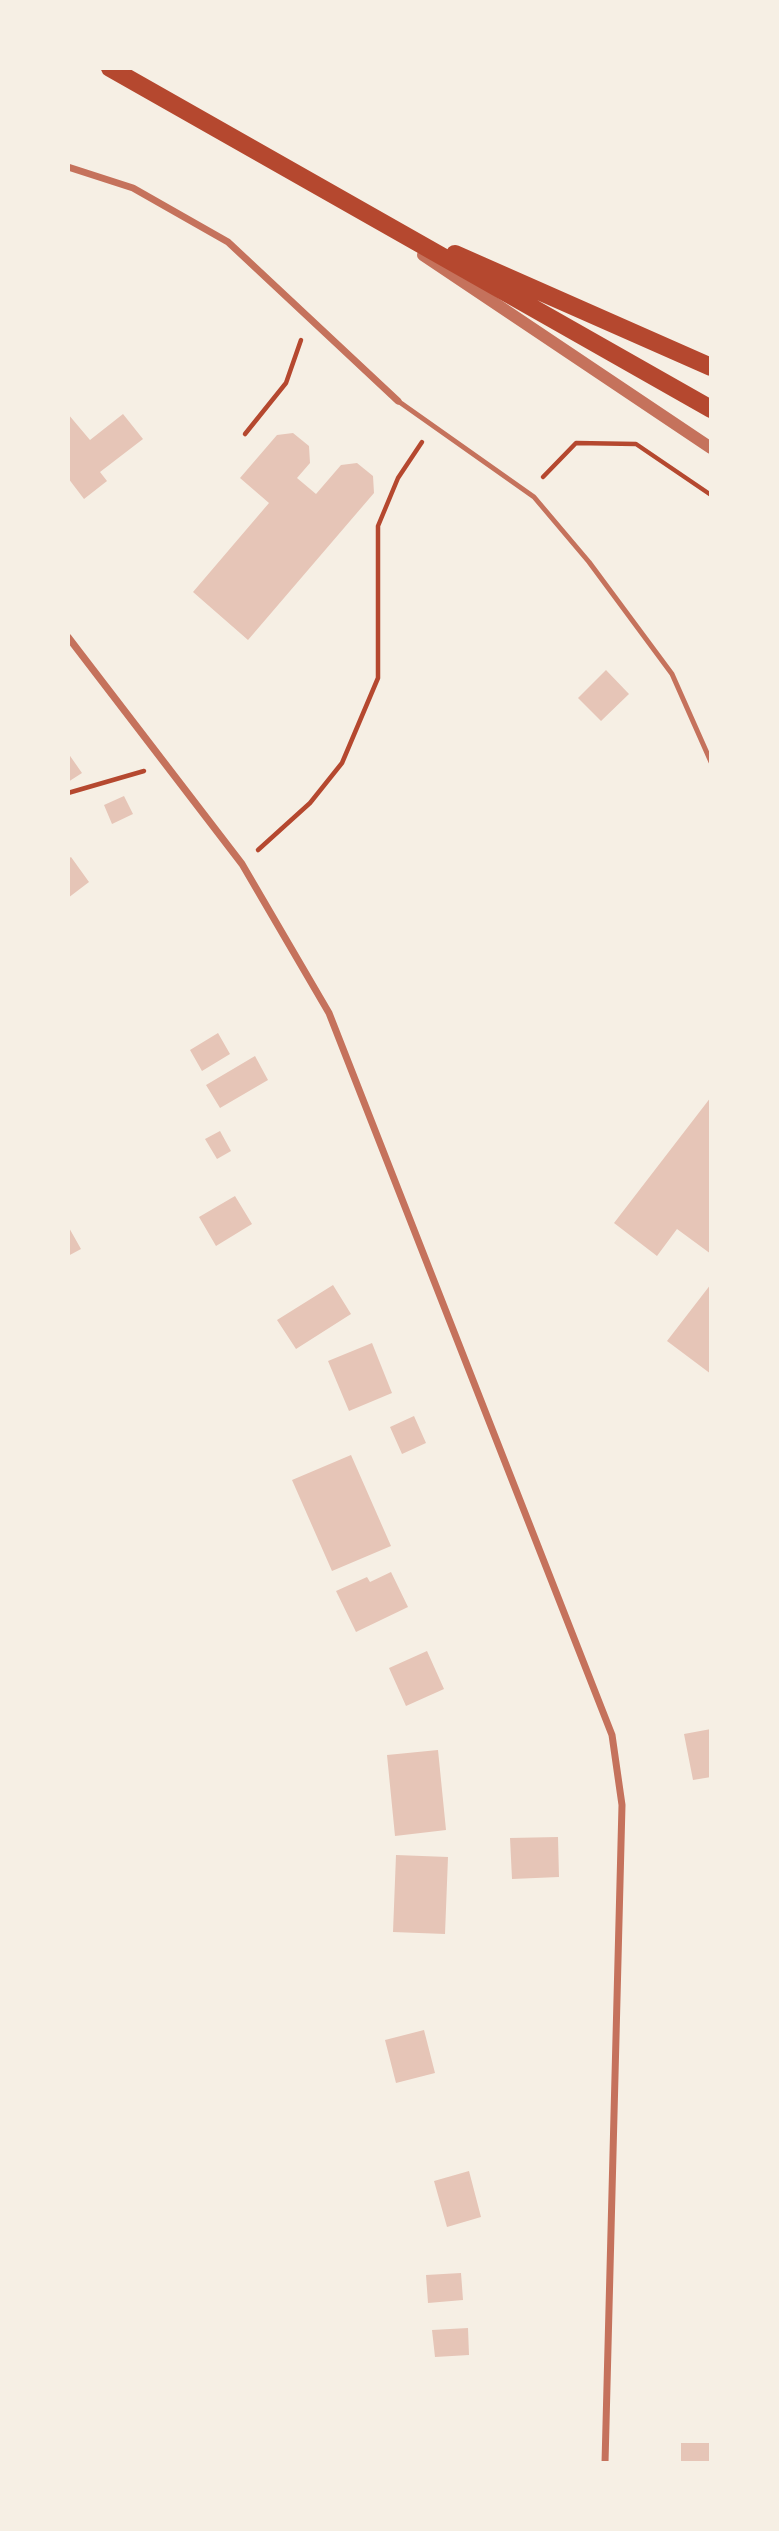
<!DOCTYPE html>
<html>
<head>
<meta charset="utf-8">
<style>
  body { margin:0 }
  #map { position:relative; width:779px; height:2531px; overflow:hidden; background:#f6efe4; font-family:"Golos Text",sans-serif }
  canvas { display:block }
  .frame { position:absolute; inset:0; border:70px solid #f6efe4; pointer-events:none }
</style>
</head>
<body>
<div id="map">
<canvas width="779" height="2531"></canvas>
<div class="frame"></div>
</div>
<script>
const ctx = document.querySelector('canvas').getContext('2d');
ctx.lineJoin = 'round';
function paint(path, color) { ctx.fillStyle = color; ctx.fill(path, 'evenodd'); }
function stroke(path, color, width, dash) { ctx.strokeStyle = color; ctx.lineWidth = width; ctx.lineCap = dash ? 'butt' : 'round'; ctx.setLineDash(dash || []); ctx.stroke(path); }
const building = new Path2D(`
  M 68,414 L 90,440 L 123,414 L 143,439 L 100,472 L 107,481 L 84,499 L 68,478 Z
  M 293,433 L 309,446 L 310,463 L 297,478 L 316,494 L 341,465 L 357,463 L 373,476 L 374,493 L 248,640 L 193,592 L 269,503 L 240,478 L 277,435 Z
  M 606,670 L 629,694 L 601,721 L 578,698 Z
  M 68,753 L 82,773 L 68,782 Z
  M 124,796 L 133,814 L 112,824 L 104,805 Z
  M 71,857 L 89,882 L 68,898 L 68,859 Z
  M 218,1033 L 230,1054 L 202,1071 L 190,1050 Z
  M 255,1056 L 268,1080 L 220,1108 L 206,1085 Z
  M 711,1097 L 711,1254 L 677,1229 L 657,1256 L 614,1223 Z
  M 220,1131 L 231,1151 L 217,1159 L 205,1139 Z
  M 235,1196 L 252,1224 L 216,1246 L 199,1217 Z
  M 68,1226 L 81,1249 L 68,1256 Z
  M 711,1284 L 711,1374 L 667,1341 Z
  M 333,1285 L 351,1314 L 296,1349 L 277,1320 Z
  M 372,1343 L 392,1393 L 349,1411 L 328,1361 Z
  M 414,1416 L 426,1443 L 402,1454 L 390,1427 Z
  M 351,1455 L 391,1546 L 332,1571 L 292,1480 Z
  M 391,1572 L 408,1607 L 356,1632 L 336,1591 L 367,1577 L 370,1582 Z
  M 427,1651 L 444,1689 L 406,1706 L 389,1668 Z
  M 711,1729 L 711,1777 L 693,1780 L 684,1734 Z
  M 438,1750 L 446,1830 L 395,1836 L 387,1755 Z
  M 558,1837 L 559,1877 L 512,1879 L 510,1838 Z
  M 396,1855 L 448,1857 L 445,1934 L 393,1932 Z
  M 424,2030 L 435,2073 L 396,2083 L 385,2040 Z
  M 469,2171 L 481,2217 L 447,2227 L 434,2181 Z
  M 461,2273 L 463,2300 L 428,2303 L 426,2275 Z
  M 468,2328 L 469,2355 L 435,2357 L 432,2330 Z
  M 681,2443 L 711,2443 L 711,2463 L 681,2463 Z`);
const path = new Path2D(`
  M 245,434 L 286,383 L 301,340
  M 543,477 L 576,443 L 636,444 L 711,495
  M 68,793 L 144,771
  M 258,850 L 310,803 L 342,763 L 378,678 L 378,526 L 398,478 L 422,442`);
const service = new Path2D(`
  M 398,401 L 534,497 L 589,562 L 672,674 L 711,762`);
const minor = new Path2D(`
  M 68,167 L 133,188 L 228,242 L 398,401
  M 68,637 L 242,864 L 329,1013 L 612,1735 L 622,1805 L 605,2463`);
const tertiary = new Path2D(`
  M 423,255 L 711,448`);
const primary = new Path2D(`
  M 110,68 L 711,409
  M 455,254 L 711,367`);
paint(building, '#e6c5b7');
stroke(path, '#b5482f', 4.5);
stroke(service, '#c5725c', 5);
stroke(minor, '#c5725c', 7);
stroke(tertiary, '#c5725c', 12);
stroke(primary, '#b5482f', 18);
</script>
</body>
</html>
